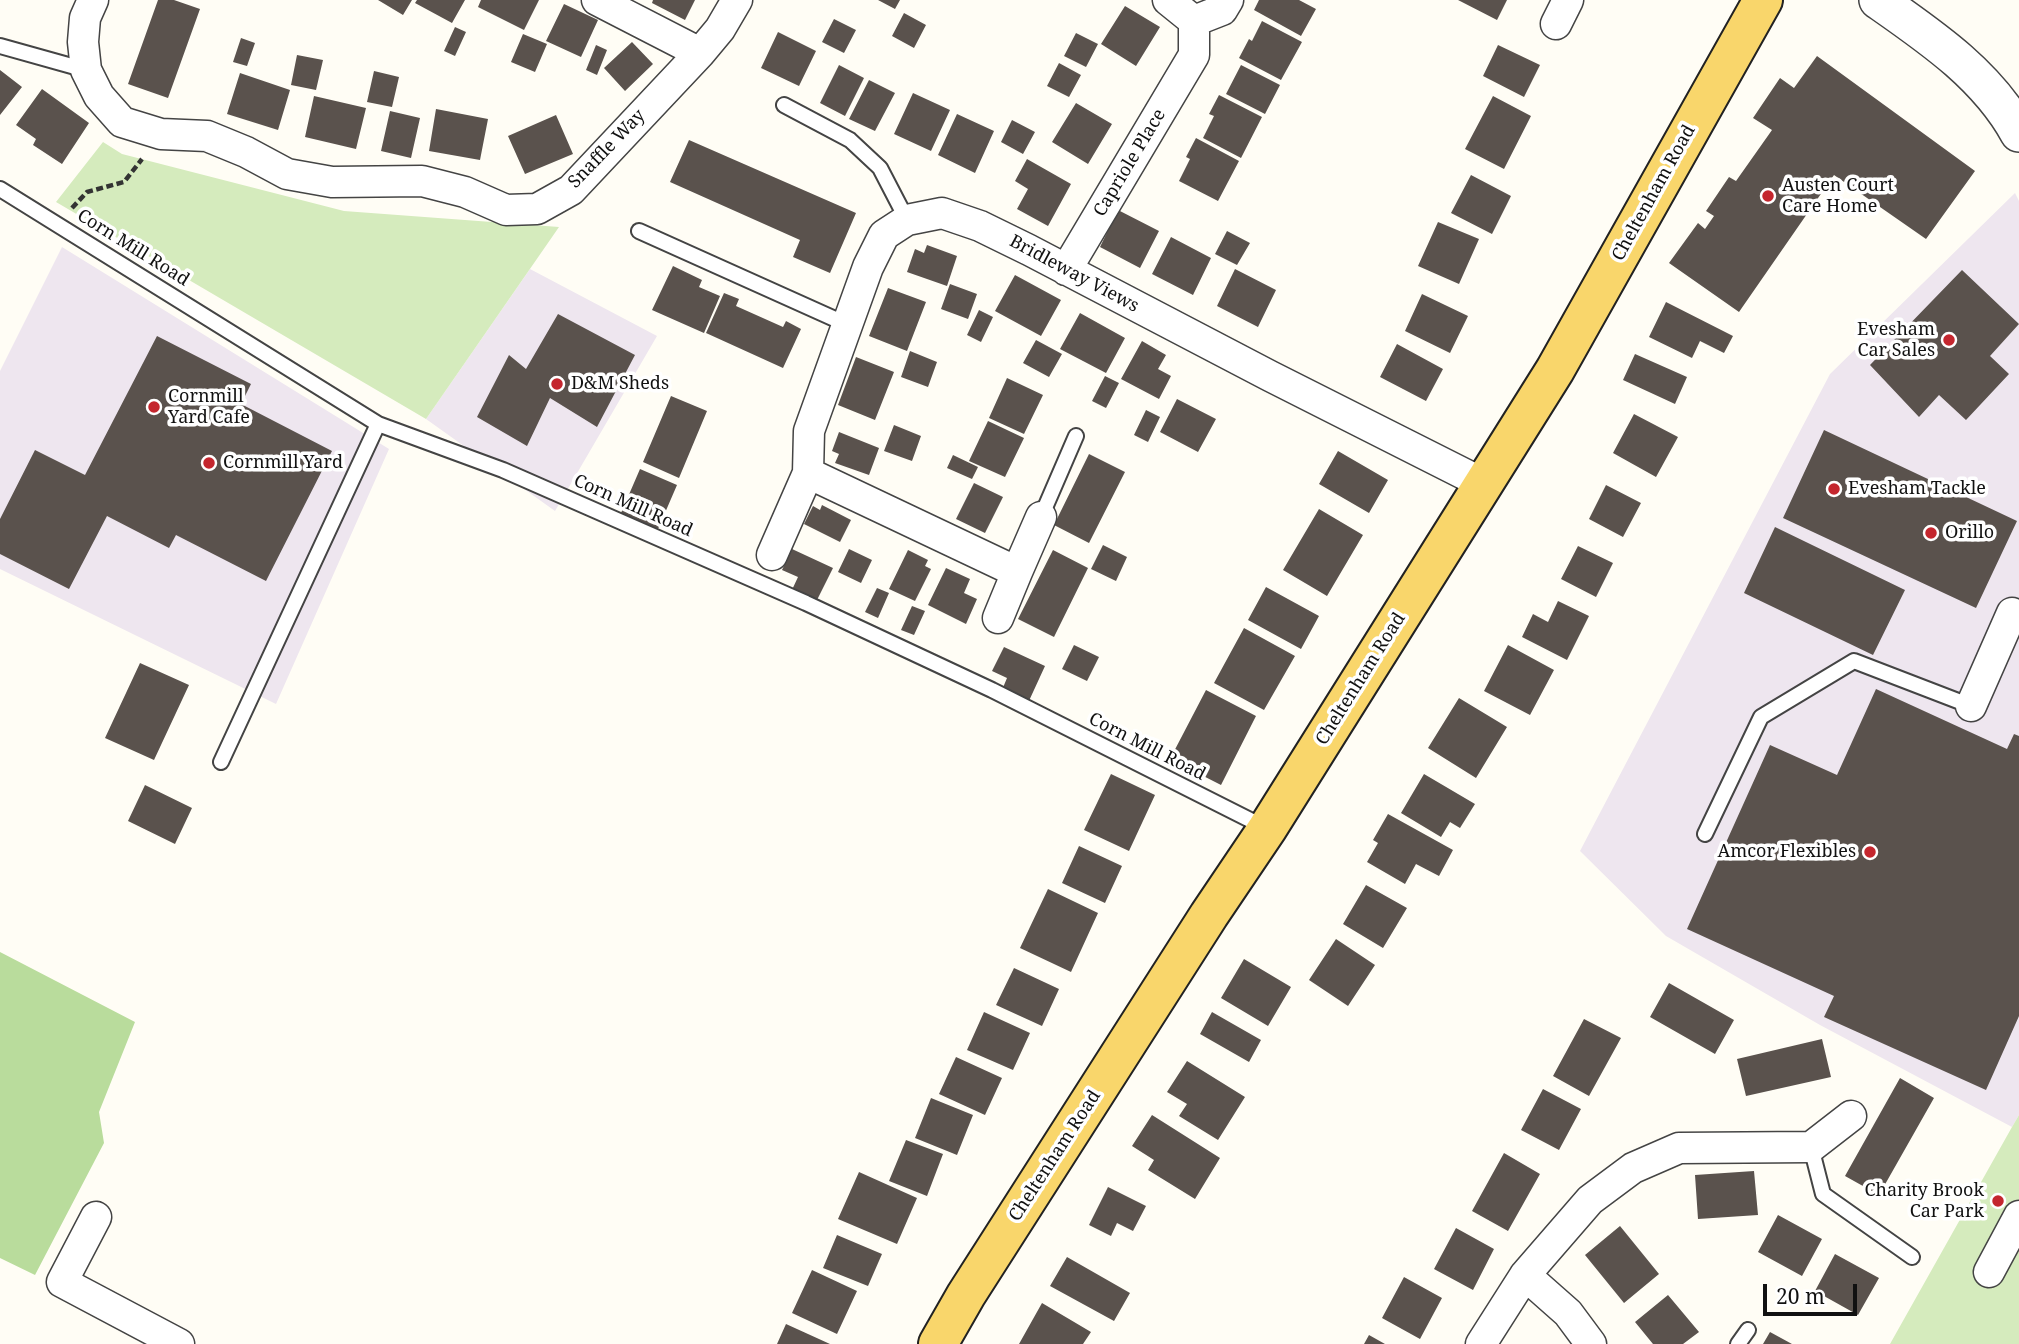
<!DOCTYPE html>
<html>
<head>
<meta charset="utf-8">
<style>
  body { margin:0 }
  #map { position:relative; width:2019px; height:1344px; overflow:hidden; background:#fffdf5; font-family:"Noto Serif",serif }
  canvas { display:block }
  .scale { position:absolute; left:1763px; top:1284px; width:94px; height:32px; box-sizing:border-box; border:4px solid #111; border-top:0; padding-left:9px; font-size:21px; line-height:24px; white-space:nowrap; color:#111; -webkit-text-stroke:5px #fff; paint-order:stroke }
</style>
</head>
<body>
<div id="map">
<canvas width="2019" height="1344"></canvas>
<div class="scale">20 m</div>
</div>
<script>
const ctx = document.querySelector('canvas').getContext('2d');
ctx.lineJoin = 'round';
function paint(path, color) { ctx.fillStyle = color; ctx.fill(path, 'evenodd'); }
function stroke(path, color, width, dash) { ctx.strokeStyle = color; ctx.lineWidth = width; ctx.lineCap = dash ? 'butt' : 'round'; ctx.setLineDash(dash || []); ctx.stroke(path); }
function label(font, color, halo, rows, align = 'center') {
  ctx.font = font + ' "Noto Serif",serif'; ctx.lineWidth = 7; ctx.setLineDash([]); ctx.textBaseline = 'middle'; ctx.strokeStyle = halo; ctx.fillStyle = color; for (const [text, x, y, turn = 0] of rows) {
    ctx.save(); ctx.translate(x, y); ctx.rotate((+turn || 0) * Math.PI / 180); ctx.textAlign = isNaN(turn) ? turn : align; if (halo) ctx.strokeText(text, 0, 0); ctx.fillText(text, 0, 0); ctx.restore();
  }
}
const industrial = new Path2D(`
  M 2015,193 L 2019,201 L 2019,1115 L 2012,1127 L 1820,1025 L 1666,936 L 1580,851 L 1830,374 Z
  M 62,247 L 389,449 L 276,704 L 0,569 L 0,371 Z
  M 530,269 L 657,336 L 555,511 L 426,419 Z`);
const green = new Path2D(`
  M 103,142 L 122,154 L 344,211 L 559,227 L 426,419 L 56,202 Z
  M 2019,1115 L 2019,1344 L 1890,1344 L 2012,1127 Z`);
const forest = new Path2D(`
  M 0,952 L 135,1022 L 99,1112 L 104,1143 L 35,1275 L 0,1258 Z`);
const building = new Path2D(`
  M 158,0 L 174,0 L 200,9 L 168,98 L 128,84 Z
  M 378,0 L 412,0 L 403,15 Z
  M 417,0 L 465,0 L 452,23 L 415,3 Z
  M 481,0 L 539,0 L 524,30 L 478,7 Z
  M 653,0 L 695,0 L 685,20 L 652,3 Z
  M 878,0 L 900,0 L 895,9 Z
  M 1259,0 L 1299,0 L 1316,9 L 1301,36 L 1254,10 Z
  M 1458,0 L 1507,0 L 1497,20 Z
  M 564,4 L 598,20 L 581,57 L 546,41 Z
  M 1125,6 L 1160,27 L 1136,66 L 1101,44 Z
  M 904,13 L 926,25 L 914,48 L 892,36 Z
  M 834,19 L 856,30 L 844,53 L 822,42 Z
  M 1262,21 L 1302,42 L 1281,80 L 1239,58 L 1249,39 L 1252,41 Z
  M 455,27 L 466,32 L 455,56 L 444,51 Z
  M 778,32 L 816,51 L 799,86 L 761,68 Z
  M 1076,33 L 1098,44 L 1086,67 L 1064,56 Z
  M 523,34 L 547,44 L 535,72 L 511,62 Z
  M 241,38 L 255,43 L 247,66 L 233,62 Z
  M 632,42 L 653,64 L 625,91 L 604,68 Z
  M 596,45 L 607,50 L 597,75 L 586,70 Z
  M 1498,45 L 1540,65 L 1524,97 L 1483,76 Z
  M 297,55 L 323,60 L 316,90 L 291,85 Z
  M 1817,56 L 1975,171 L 1926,239 L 1834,175 L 1739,312 L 1669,263 L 1698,223 L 1705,229 L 1714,216 L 1706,211 L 1729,177 L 1736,181 L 1772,130 L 1753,118 L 1780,78 L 1794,88 Z
  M 1059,63 L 1081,75 L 1069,97 L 1047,86 Z
  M 839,65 L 864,78 L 845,116 L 820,103 Z
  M 1241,65 L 1280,85 L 1265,114 L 1226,94 Z
  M 0,70 L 22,87 L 0,115 Z
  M 374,71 L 399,77 L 392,107 L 367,102 Z
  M 240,73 L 290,90 L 278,130 L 227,114 Z
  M 869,80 L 895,93 L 875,131 L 849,119 Z
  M 42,89 L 89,123 L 62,164 L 33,145 L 36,139 L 16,125 Z
  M 913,93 L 950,110 L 931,151 L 894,134 Z
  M 1219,95 L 1262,117 L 1241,158 L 1203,138 L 1214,116 L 1209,114 Z
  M 314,96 L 366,108 L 356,149 L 305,137 Z
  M 1493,96 L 1531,116 L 1504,169 L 1465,149 Z
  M 1076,103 L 1112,124 L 1088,164 L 1052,142 Z
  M 436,109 L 488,119 L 480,160 L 429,151 Z
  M 390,111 L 420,118 L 411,158 L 381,151 Z
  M 957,114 L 994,131 L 975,173 L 938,155 Z
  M 556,115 L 573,154 L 525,174 L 508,136 Z
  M 1012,120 L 1035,132 L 1023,154 L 1001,142 Z
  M 1196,138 L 1239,161 L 1218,201 L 1179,181 L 1190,159 L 1186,157 Z
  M 689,140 L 856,213 L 830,273 L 793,257 L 800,240 L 670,182 Z
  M 1027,159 L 1071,184 L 1048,226 L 1017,209 L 1028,189 L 1015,181 Z
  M 1471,175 L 1511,196 L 1492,234 L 1451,213 Z
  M 1118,210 L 1159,231 L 1140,268 L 1100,247 Z
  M 1438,222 L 1479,239 L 1459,284 L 1418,266 Z
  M 1227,231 L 1250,243 L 1237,265 L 1215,254 Z
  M 1171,237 L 1211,258 L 1193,295 L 1152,274 Z
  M 927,245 L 957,256 L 947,286 L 907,272 L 915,249 L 924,253 Z
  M 673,266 L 702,280 L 699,287 L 720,296 L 704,333 L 652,310 Z
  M 1235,269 L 1276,290 L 1258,327 L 1217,306 Z
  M 1962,270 L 2019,324 L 1990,356 L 2009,374 L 1966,420 L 1939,395 L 1919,417 L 1870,365 Z
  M 1015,275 L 1061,300 L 1041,336 L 995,311 Z
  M 950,284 L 977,294 L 968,319 L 941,309 Z
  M 888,288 L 926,302 L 907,351 L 869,336 Z
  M 724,293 L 739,299 L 736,306 L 783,327 L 786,321 L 801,329 L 783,368 L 706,333 Z
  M 1422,294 L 1468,316 L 1450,353 L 1405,331 Z
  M 1666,302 L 1733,336 L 1724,353 L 1700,341 L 1692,358 L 1649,337 Z
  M 979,310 L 993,317 L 981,342 L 967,335 Z
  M 1080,313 L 1125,338 L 1106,373 L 1060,349 Z
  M 558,314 L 635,355 L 597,427 L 550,398 L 527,446 L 477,417 L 509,355 L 526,369 Z
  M 157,336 L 251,384 L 241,404 L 332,451 L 266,581 L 176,535 L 169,548 L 107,516 L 69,589 L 0,554 L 0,519 L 35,450 L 85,475 Z
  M 1036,340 L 1062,354 L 1049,377 L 1023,363 Z
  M 1142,341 L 1166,355 L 1158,369 L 1171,376 L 1159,399 L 1121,379 Z
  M 1397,344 L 1443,369 L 1426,401 L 1380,377 Z
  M 910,351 L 937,362 L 928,387 L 901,377 Z
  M 1635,354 L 1687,377 L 1675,404 L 1623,380 Z
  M 856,357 L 894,372 L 875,420 L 838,405 Z
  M 1105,376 L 1119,383 L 1106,408 L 1092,401 Z
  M 1007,378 L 1043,395 L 1024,434 L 989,418 Z
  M 671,396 L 707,411 L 679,478 L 643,462 Z
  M 1177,399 L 1216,419 L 1198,452 L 1160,432 Z
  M 1146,410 L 1160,417 L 1148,442 L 1134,435 Z
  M 1634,414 L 1678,437 L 1656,477 L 1613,453 Z
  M 988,421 L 1024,438 L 1005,477 L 969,461 Z
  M 894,425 L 921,436 L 912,461 L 884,451 Z
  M 1824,430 L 2017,521 L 1976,608 L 1783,518 Z
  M 839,432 L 879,448 L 869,475 L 835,463 L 839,454 L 832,451 Z
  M 1338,451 L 1388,480 L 1369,513 L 1319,484 Z
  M 1089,454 L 1125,472 L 1089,543 L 1054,525 Z
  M 953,455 L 978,467 L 972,479 L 947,468 Z
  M 640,469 L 677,485 L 658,529 L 621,513 Z
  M 974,483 L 1003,497 L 985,533 L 956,519 Z
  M 1606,485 L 1641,503 L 1623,537 L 1589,519 Z
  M 822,505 L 851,520 L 840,542 L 804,524 L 813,506 L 820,510 Z
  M 1319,509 L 1363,535 L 1327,596 L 1283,570 Z
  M 1775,527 L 1905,590 L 1873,655 L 1744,593 Z
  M 1103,545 L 1127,557 L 1116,581 L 1091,569 Z
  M 1578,546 L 1613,563 L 1596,597 L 1561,579 Z
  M 792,549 L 833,568 L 815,604 L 791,592 L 798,577 L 782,570 Z
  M 849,549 L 872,560 L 861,583 L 838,572 Z
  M 908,550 L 928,560 L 925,566 L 931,569 L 915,601 L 889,589 Z
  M 1053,550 L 1088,568 L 1054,637 L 1018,619 Z
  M 946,568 L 970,579 L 964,593 L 977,599 L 966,624 L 928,605 Z
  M 1266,587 L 1319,616 L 1301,649 L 1248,620 Z
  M 877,588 L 889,593 L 878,618 L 865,612 Z
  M 1558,601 L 1589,616 L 1567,660 L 1522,637 L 1533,614 L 1548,622 Z
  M 912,606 L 925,611 L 914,635 L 901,630 Z
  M 1244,628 L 1295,656 L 1264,710 L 1214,683 Z
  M 1074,645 L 1099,657 L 1087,681 L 1062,669 Z
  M 1508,645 L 1554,670 L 1530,715 L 1484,691 Z
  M 1004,647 L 1045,666 L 1028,703 L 1002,690 L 1007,678 L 992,671 Z
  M 140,663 L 189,685 L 154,760 L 105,738 Z
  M 1876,689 L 2007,749 L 2014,734 L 2019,736 L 2019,1016 L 1986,1090 L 1824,1017 L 1834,996 L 1687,929 L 1770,745 L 1837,775 Z
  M 1206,690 L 1256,716 L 1221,785 L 1170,759 Z
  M 1459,698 L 1507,727 L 1476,778 L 1428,748 Z
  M 1111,774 L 1155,795 L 1129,851 L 1084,830 Z
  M 1424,774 L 1475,804 L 1460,828 L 1450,822 L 1441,837 L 1401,813 Z
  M 145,785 L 192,808 L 175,844 L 128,821 Z
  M 1388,814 L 1453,850 L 1439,876 L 1416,864 L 1405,884 L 1367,862 L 1378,843 L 1373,840 Z
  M 1079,846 L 1122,866 L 1105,903 L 1062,883 Z
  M 1366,885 L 1407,908 L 1383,948 L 1343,924 Z
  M 1048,889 L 1098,913 L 1071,972 L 1020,948 Z
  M 1336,939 L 1375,965 L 1348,1006 L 1309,980 Z
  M 1244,959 L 1291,987 L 1268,1026 L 1221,998 Z
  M 1014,968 L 1059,989 L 1042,1026 L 996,1005 Z
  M 1669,983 L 1734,1020 L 1715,1054 L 1650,1017 Z
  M 984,1012 L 1030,1033 L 1013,1070 L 967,1050 Z
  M 1212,1012 L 1261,1040 L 1249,1062 L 1200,1034 Z
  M 1584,1019 L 1621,1038 L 1589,1096 L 1553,1076 Z
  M 1822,1039 L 1831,1077 L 1746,1096 L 1737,1059 Z
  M 956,1057 L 1002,1078 L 985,1115 L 939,1094 Z
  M 1187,1061 L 1245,1097 L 1218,1140 L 1179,1116 L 1187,1104 L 1167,1092 Z
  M 1900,1078 L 1934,1098 L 1879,1195 L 1845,1176 Z
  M 1543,1089 L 1581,1109 L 1559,1150 L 1521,1130 Z
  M 931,1098 L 973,1115 L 957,1155 L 915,1138 Z
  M 1152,1115 L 1220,1158 L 1195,1199 L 1148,1170 L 1154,1160 L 1132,1146 Z
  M 906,1140 L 943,1154 L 927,1196 L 889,1181 Z
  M 1504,1153 L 1540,1174 L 1508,1231 L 1472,1211 Z
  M 1754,1171 L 1758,1215 L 1698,1219 L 1695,1175 Z
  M 859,1172 L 917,1198 L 897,1244 L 838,1219 Z
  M 1108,1187 L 1146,1206 L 1133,1231 L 1117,1223 L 1111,1236 L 1089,1225 Z
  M 1778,1215 L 1822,1239 L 1802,1276 L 1758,1252 Z
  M 1620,1226 L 1659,1274 L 1624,1303 L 1585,1255 Z
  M 1456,1228 L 1494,1249 L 1473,1290 L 1434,1269 Z
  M 837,1235 L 882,1254 L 868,1286 L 823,1268 Z
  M 1835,1254 L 1879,1278 L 1858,1315 L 1815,1291 Z
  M 1067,1257 L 1130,1293 L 1114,1321 L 1050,1286 Z
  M 812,1270 L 857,1291 L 837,1334 L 792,1313 Z
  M 1404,1277 L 1442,1298 L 1420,1339 L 1382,1318 Z
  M 1668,1295 L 1699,1332 L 1683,1344 L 1653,1344 L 1635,1322 Z
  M 1042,1303 L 1091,1332 L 1083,1344 L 1019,1344 Z
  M 786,1324 L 830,1344 L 777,1344 Z
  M 1770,1332 L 1792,1344 L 1763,1344 Z
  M 1369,1335 L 1385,1344 L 1364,1344 Z`);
const path = new Path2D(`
  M 72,208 L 87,192 L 124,182 L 142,159`);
const service = new Path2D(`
  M 0,46 L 86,70
  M 784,105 L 850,140 L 880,168 L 907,220
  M 0,189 L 378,424 L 503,470 L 806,603 L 992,690 L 1266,828
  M 639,231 L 846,324
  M 1041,517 L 1076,436
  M 221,762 L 378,424
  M 1705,834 L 1761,717 L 1854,661 L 1971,706
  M 1811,1147 L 1823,1194 L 1912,1257
  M 1738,1344 L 1748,1330`);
const minor = new Path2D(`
  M 93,0 L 85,18 L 83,42 L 86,70 L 99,96 L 122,122 L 161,134 L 207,136 L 246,152 L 287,174 L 332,182 L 422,181 L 465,192 L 506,210 L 537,209 L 571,190 L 700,53 L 720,29 L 737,0
  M 597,0 L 700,53
  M 1194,21 L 1222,10 L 1228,0
  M 1556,24 L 1568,0
  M 1066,270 L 1194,55 L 1194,21 L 1168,0
  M 808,473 L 1017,572 L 1041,517
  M 772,555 L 808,473 L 809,431 L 868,267 L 884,235 L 907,220 L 942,213 L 980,226 L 1029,250 L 1270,376 L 1484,484
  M 998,618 L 1017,572
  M 1971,706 L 2012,613 L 2019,616
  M 96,1217 L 62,1282 L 179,1344
  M 1989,1272 L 2019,1216
  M 1525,1275 L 1568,1313 L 1591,1344
  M 1481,1344 L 1525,1275 L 1590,1200 L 1633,1168 L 1679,1148 L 1811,1147 L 1851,1116`);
const tertiary = new Path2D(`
  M 1878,0 C 1931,37 1987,75 2019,133`);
const primary = new Path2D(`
  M 938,1344 L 966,1295 L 1209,915 L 1267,829 L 1555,370 L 1763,0`);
const markers = [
  [1768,196,7,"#c4262e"],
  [1949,340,7,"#c4262e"],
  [557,384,7,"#c4262e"],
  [154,407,7,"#c4262e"],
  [209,463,7,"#c4262e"],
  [1834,489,7,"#c4262e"],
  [1931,533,7,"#c4262e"],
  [1870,852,7,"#c4262e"],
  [1998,1201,7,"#c4262e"]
];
const streetNames = [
  ["Snaffle Way",607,149,-46],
  ["Capriole Place",1130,163,-59],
  ["Cheltenham Road",1654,193,-61],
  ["Corn Mill Road",133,248,32],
  ["Bridleway Views",1074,274,28],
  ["Corn Mill Road",633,506,24],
  ["Cheltenham Road",1361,679,-58],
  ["Corn Mill Road",1147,747,27],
  ["Cheltenham Road",1055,1156,-57]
];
const poiNames = [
  ["Austen Court",1782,186],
  ["Care Home",1782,207],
  ["Evesham",1935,330,"right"],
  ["Car Sales",1935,351,"right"],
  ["D&M Sheds",571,384],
  ["Cornmill",168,397],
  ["Yard Cafe",168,418],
  ["Cornmill Yard",223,463],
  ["Evesham Tackle",1848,489],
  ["Orillo",1945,533],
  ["Amcor Flexibles",1856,852,"right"],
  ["Charity Brook",1984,1191,"right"],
  ["Car Park",1984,1212,"right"]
];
paint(industrial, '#eee6ef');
paint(green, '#d5ebbd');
paint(forest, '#b9dc9c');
paint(building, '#5a524d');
stroke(service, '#444', 18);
stroke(minor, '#444', 33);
stroke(tertiary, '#444', 40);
stroke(primary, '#222', 42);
stroke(path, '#333', 4.5, [7, 3.5]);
stroke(service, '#fff', 14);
stroke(minor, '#fff', 30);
stroke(tertiary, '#fff', 37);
stroke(primary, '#f9d66b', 38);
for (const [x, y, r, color] of markers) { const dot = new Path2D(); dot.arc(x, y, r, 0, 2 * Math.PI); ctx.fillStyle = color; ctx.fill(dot); stroke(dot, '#fff', 2.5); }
label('18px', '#111', '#fff', streetNames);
label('18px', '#111', '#fff', poiNames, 'left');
</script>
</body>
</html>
